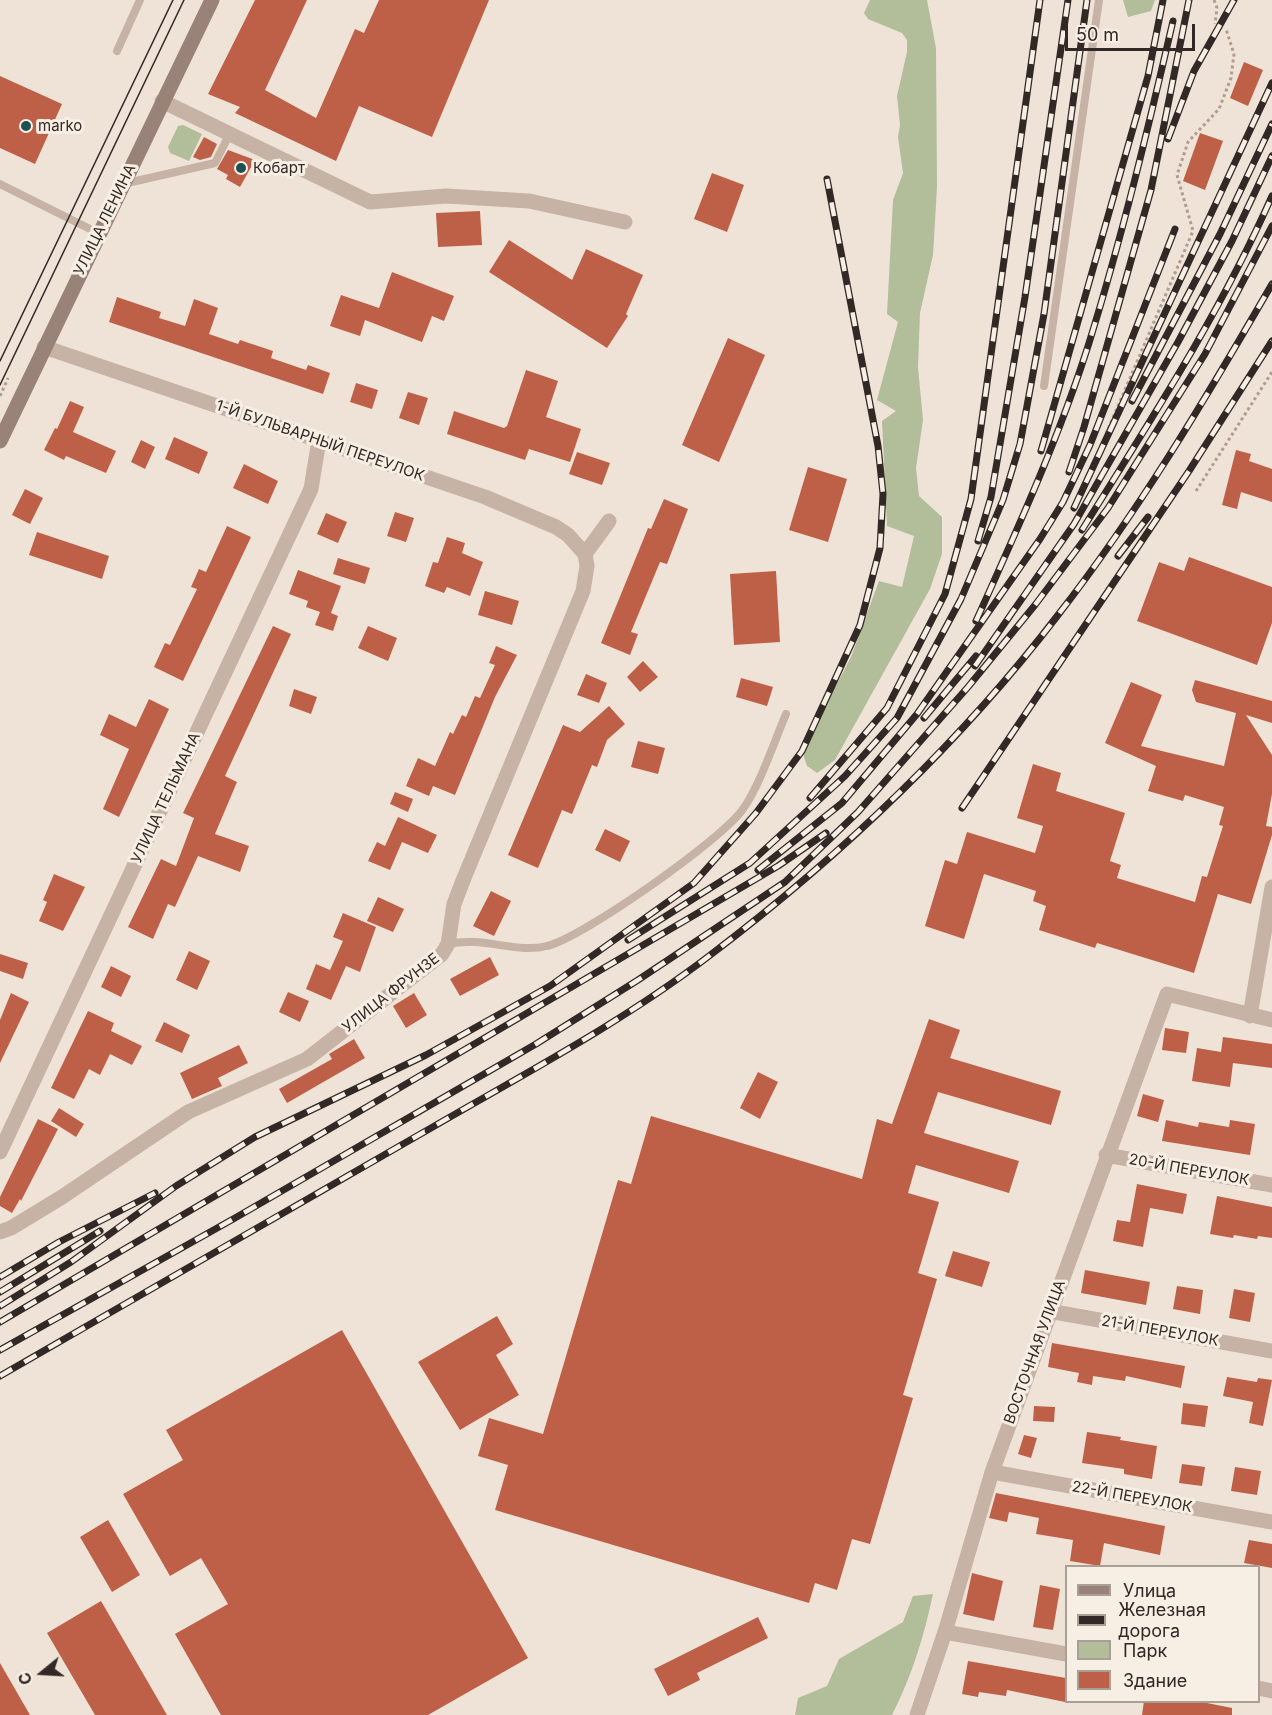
<!DOCTYPE html>
<html>
<head>
<meta charset="utf-8">
<style>
  body { margin:0 }
  #map { position:relative; width:1272px; height:1715px; overflow:hidden; background:#efe3d8; font-family:Inter,sans-serif }
  canvas { display:block }
  .legend { position:absolute; left:1065px; top:1565px; width:195px; height:138px; box-sizing:border-box; background:#f7eee4; border:2px solid #a89f98; margin:0; padding:8px 10px; list-style:none; font-size:18px; color:#322926 }
  .legend li { display:flex; align-items:center; gap:12px; height:30px }
  .legend b { width:30px; border:2px solid #a89f98 }
  .north { position:absolute; left:12px; top:1643px; width:60px; height:60px; -webkit-text-stroke:4px #f7eee4; paint-order:stroke; rotate:252deg; font-size:16px; font-weight:700; line-height:24px; text-align:center; color:#322926 }
  .north::after { content:''; display:block; margin:auto; width:21px; height:27px; background:#322926; clip-path:polygon(50% 0,100% 100%,50% 72%,0 100%) }
  .scale { position:absolute; left:1065px; top:24px; width:130px; height:27px; box-sizing:border-box; border:3px solid #322926; border-top:0; padding-left:8px; font-size:18px; line-height:21px; white-space:nowrap; color:#322926; -webkit-text-stroke:4px #f7eee4; paint-order:stroke }
</style>
</head>
<body>
<div id="map">
<canvas width="1272" height="1715"></canvas>
<ul class="legend">
<li><b style="height:8px;background:#998277"></b>Улица</li>
<li><b style="height:8px;background:#322926"></b>Железная дорога</li>
<li><b style="height:16px;background:#b2bd99"></b>Парк</li>
<li><b style="height:16px;background:#be6047"></b>Здание</li>
</ul>
<div class="north">С</div>
<div class="scale">50 m</div>
</div>
<script>
const ctx = document.querySelector('canvas').getContext('2d');
ctx.lineJoin = 'round';
function paint(path, color) { ctx.fillStyle = color; ctx.fill(path, 'evenodd'); }
function stroke(path, color, width, dash) { ctx.strokeStyle = color; ctx.lineWidth = width; ctx.lineCap = dash ? 'butt' : 'round'; ctx.setLineDash(dash || []); ctx.stroke(path); }
function label(font, color, halo, rows, align = 'center') {
  ctx.font = font + ' Inter,sans-serif'; ctx.lineWidth = 6; ctx.setLineDash([]); ctx.textBaseline = 'middle'; ctx.strokeStyle = halo; ctx.fillStyle = color; for (const [text, x, y, turn = 0] of rows) {
    ctx.save(); ctx.translate(x, y); ctx.rotate((+turn || 0) * Math.PI / 180); ctx.textAlign = isNaN(turn) ? turn : align; if (halo) ctx.strokeText(text, 0, 0); ctx.fillText(text, 0, 0); ctx.restore();
  }
}
const green = new Path2D(`
  M 870,0 L 927,0 L 936,48 L 937,187 L 933,255 L 920,313 L 918,367 L 923,420 L 916,468 L 919,496 L 942,517 L 942,554 L 930,589 L 835,760 L 817,773 L 807,766 L 802,751 L 851,657 L 879,581 L 902,587 L 914,536 L 887,526 L 882,421 L 896,411 L 877,400 L 898,322 L 887,314 L 893,200 L 903,173 L 898,137 L 900,125 L 897,96 L 907,52 L 907,40 L 902,33 L 868,19 L 864,13 Z
  M 1123,0 L 1155,0 L 1151,11 L 1128,17 Z
  M 183,125 L 202,134 L 189,161 L 170,153 L 168,147 L 178,126 Z
  M 933,1594 C 924,1636 912,1676 892,1715 L 795,1715 L 798,1698 L 827,1686 L 839,1659 L 903,1622 L 913,1596 Z`);
const building = new Path2D(`
  M 255,0 L 307,0 L 265,90 L 316,118 L 355,29 L 364,33 L 379,0 L 489,0 L 432,137 L 359,106 L 336,161 L 235,113 L 240,107 L 208,94 Z
  M 1244,62 L 1263,70 L 1248,106 L 1230,98 Z
  M 0,76 L 62,104 L 35,164 L 0,148 Z
  M 1200,133 L 1223,141 L 1205,190 L 1183,181 Z
  M 204,137 L 217,144 L 211,157 L 200,160 L 193,157 Z
  M 228,150 L 255,160 L 240,187 L 226,179 L 228,175 L 217,169 Z
  M 712,173 L 744,185 L 727,232 L 694,219 Z
  M 480,211 L 482,245 L 438,247 L 436,213 Z
  M 509,240 L 572,280 L 586,249 L 643,275 L 626,314 L 628,316 L 607,348 L 489,272 Z
  M 392,272 L 454,296 L 444,321 L 432,316 L 422,342 L 365,320 L 360,336 L 330,326 L 341,295 L 379,308 Z
  M 117,297 L 161,312 L 159,318 L 185,326 L 194,299 L 218,308 L 209,334 L 238,344 L 240,340 L 273,351 L 271,358 L 306,370 L 308,365 L 330,373 L 323,394 L 109,322 Z
  M 728,338 L 765,355 L 719,462 L 682,445 Z
  M 526,370 L 558,381 L 546,417 L 581,429 L 570,462 L 529,449 L 525,460 L 447,434 L 454,411 L 504,428 L 507,426 Z
  M 356,383 L 378,390 L 372,409 L 350,402 Z
  M 408,392 L 428,398 L 419,425 L 399,418 Z
  M 70,401 L 84,407 L 73,432 L 116,451 L 106,473 L 66,456 L 64,460 L 44,450 L 55,428 L 57,429 Z
  M 174,437 L 208,452 L 199,474 L 165,459 Z
  M 141,440 L 155,447 L 145,469 L 131,462 Z
  M 1236,450 L 1251,454 L 1249,461 L 1272,469 L 1272,502 L 1241,492 L 1237,509 L 1222,505 Z
  M 577,452 L 610,463 L 602,485 L 569,474 Z
  M 244,464 L 278,481 L 268,504 L 233,488 Z
  M 808,467 L 847,479 L 828,542 L 789,530 Z
  M 25,489 L 43,498 L 30,524 L 12,515 Z
  M 664,499 L 688,509 L 667,564 L 660,562 L 631,632 L 638,634 L 630,655 L 601,643 L 648,528 L 651,529 Z
  M 395,512 L 414,518 L 406,542 L 387,536 Z
  M 326,513 L 347,522 L 338,543 L 317,534 Z
  M 227,526 L 251,537 L 183,681 L 154,667 L 165,643 L 170,645 L 197,589 L 191,587 L 199,569 L 206,572 Z
  M 37,532 L 109,556 L 102,579 L 29,555 Z
  M 447,537 L 465,543 L 462,553 L 483,562 L 470,596 L 447,587 L 444,593 L 425,586 L 433,562 L 438,563 Z
  M 1189,557 L 1272,587 L 1272,623 L 1257,665 L 1137,621 L 1159,562 L 1184,571 Z
  M 338,558 L 370,568 L 365,584 L 333,574 Z
  M 298,570 L 341,586 L 331,613 L 338,616 L 333,631 L 315,625 L 320,612 L 306,607 L 308,601 L 289,594 Z
  M 776,571 L 780,642 L 734,645 L 730,574 Z
  M 485,591 L 519,601 L 512,625 L 478,615 Z
  M 273,626 L 291,634 L 225,776 L 237,782 L 215,834 L 249,846 L 240,872 L 198,856 L 175,907 L 168,904 L 153,939 L 128,927 L 161,859 L 176,866 L 194,818 L 183,813 Z
  M 368,626 L 397,638 L 388,661 L 358,648 Z
  M 496,646 L 517,655 L 495,697 L 455,795 L 433,786 L 429,796 L 406,786 L 418,758 L 435,766 L 450,732 L 453,734 L 462,715 L 466,717 L 475,696 L 480,698 L 495,665 L 489,663 Z
  M 643,661 L 658,677 L 640,692 L 627,677 Z
  M 586,674 L 607,683 L 599,703 L 577,695 Z
  M 741,678 L 773,687 L 767,706 L 736,697 Z
  M 1195,680 L 1272,701 L 1272,723 L 1246,715 L 1272,755 L 1272,794 L 1266,826 L 1272,827 L 1272,835 L 1251,904 L 1218,894 L 1194,973 L 1097,943 L 1095,948 L 1039,930 L 1046,906 L 1033,901 L 1036,891 L 984,874 L 964,939 L 925,926 L 945,860 L 957,864 L 967,832 L 1035,853 L 1043,826 L 1017,818 L 1033,764 L 1061,773 L 1056,791 L 1125,813 L 1110,861 L 1121,865 L 1117,878 L 1195,902 L 1202,876 L 1207,877 L 1223,826 L 1219,825 L 1224,807 L 1185,795 L 1183,801 L 1148,791 L 1156,766 L 1105,743 L 1131,682 L 1162,695 L 1141,746 L 1224,766 L 1236,713 L 1196,702 L 1192,690 Z
  M 294,689 L 317,697 L 311,714 L 289,706 Z
  M 149,699 L 169,709 L 119,817 L 103,809 L 129,749 L 100,735 L 109,714 L 136,727 Z
  M 609,706 L 625,724 L 607,740 L 597,767 L 592,765 L 572,814 L 562,810 L 538,868 L 508,855 L 563,725 L 580,732 Z
  M 638,741 L 665,748 L 658,774 L 631,767 Z
  M 395,792 L 413,799 L 408,812 L 390,804 Z
  M 398,817 L 437,835 L 428,853 L 402,842 L 390,870 L 368,861 L 377,842 L 385,846 Z
  M 605,829 L 630,841 L 620,862 L 595,850 Z
  M 54,874 L 85,887 L 63,931 L 39,921 L 47,902 L 43,900 Z
  M 491,891 L 511,901 L 494,936 L 473,926 Z
  M 378,897 L 404,909 L 393,932 L 367,921 Z
  M 343,913 L 376,927 L 360,972 L 346,966 L 331,1000 L 306,989 L 316,964 L 330,970 L 343,941 L 333,937 Z
  M 189,951 L 210,961 L 197,990 L 176,980 Z
  M 0,954 L 28,963 L 23,979 L 0,971 Z
  M 490,957 L 499,975 L 460,996 L 450,979 Z
  M 111,966 L 131,976 L 121,997 L 101,987 Z
  M 288,992 L 309,1001 L 300,1022 L 279,1012 Z
  M 11,993 L 29,1002 L 0,1063 L 0,1020 Z
  M 414,993 L 427,1015 L 406,1028 L 393,1006 Z
  M 88,1011 L 114,1023 L 111,1031 L 142,1046 L 132,1065 L 110,1054 L 100,1075 L 89,1069 L 74,1099 L 51,1088 Z
  M 929,1019 L 960,1030 L 950,1058 L 1061,1091 L 1051,1125 L 938,1092 L 924,1133 L 1019,1161 L 1009,1193 L 916,1165 L 908,1193 L 939,1202 L 918,1273 L 937,1279 L 903,1395 L 913,1398 L 870,1544 L 852,1539 L 837,1590 L 815,1583 L 809,1603 L 495,1510 L 508,1465 L 478,1456 L 489,1418 L 543,1434 L 618,1180 L 631,1184 L 651,1116 L 862,1179 L 877,1119 L 892,1124 Z
  M 164,1022 L 190,1035 L 182,1053 L 155,1041 Z
  M 1165,1028 L 1189,1032 L 1186,1053 L 1162,1050 Z
  M 1223,1037 L 1272,1044 L 1272,1068 L 1233,1063 L 1230,1087 L 1192,1081 L 1197,1048 L 1221,1052 Z
  M 354,1039 L 365,1058 L 287,1103 L 279,1089 L 332,1059 L 329,1054 Z
  M 239,1045 L 248,1063 L 218,1078 L 222,1086 L 192,1099 L 180,1073 Z
  M 758,1072 L 778,1082 L 760,1119 L 740,1108 Z
  M 1143,1094 L 1164,1100 L 1158,1122 L 1137,1116 Z
  M 59,1108 L 84,1124 L 76,1137 L 51,1121 Z
  M 38,1119 L 58,1129 L 21,1201 L 20,1199 L 12,1213 L 0,1206 L 0,1197 Z
  M 1166,1120 L 1198,1127 L 1199,1122 L 1229,1127 L 1230,1120 L 1255,1124 L 1250,1155 L 1162,1141 Z
  M 1137,1184 L 1187,1194 L 1183,1214 L 1150,1208 L 1143,1247 L 1113,1241 L 1117,1220 L 1130,1222 Z
  M 1217,1196 L 1272,1207 L 1272,1238 L 1258,1236 L 1257,1239 L 1234,1235 L 1233,1238 L 1210,1234 Z
  M 953,1251 L 990,1262 L 982,1287 L 945,1276 Z
  M 1085,1270 L 1150,1282 L 1146,1305 L 1081,1293 Z
  M 1177,1286 L 1203,1290 L 1200,1314 L 1173,1309 Z
  M 1234,1289 L 1255,1293 L 1250,1322 L 1229,1318 Z
  M 497,1316 L 513,1344 L 496,1355 L 519,1395 L 460,1430 L 418,1362 Z
  M 342,1330 L 528,1658 L 428,1715 L 221,1715 L 175,1634 L 228,1604 L 201,1558 L 170,1576 L 123,1494 L 183,1460 L 166,1430 Z
  M 1052,1343 L 1185,1366 L 1181,1388 L 1126,1376 L 1125,1381 L 1093,1376 L 1092,1385 L 1077,1382 L 1079,1373 L 1048,1367 Z
  M 1227,1377 L 1257,1382 L 1258,1378 L 1272,1380 L 1263,1426 L 1249,1423 L 1253,1402 L 1223,1396 Z
  M 1183,1403 L 1208,1406 L 1205,1427 L 1181,1424 Z
  M 1034,1406 L 1055,1407 L 1054,1422 L 1033,1421 Z
  M 1087,1432 L 1121,1437 L 1120,1440 L 1157,1446 L 1152,1479 L 1124,1474 L 1124,1469 L 1082,1463 Z
  M 1024,1435 L 1037,1438 L 1031,1458 L 1018,1454 Z
  M 1182,1464 L 1205,1467 L 1202,1486 L 1179,1483 Z
  M 1235,1467 L 1261,1471 L 1257,1495 L 1231,1491 Z
  M 996,1493 L 1165,1526 L 1160,1555 L 1104,1543 L 1100,1566 L 1070,1561 L 1073,1540 L 1036,1534 L 1039,1518 L 1009,1512 L 1007,1522 L 989,1518 Z
  M 108,1520 L 140,1575 L 112,1592 L 80,1537 Z
  M 1249,1540 L 1272,1544 L 1272,1568 L 1244,1563 Z
  M 972,1573 L 1003,1581 L 994,1621 L 963,1614 Z
  M 1040,1585 L 1060,1589 L 1053,1630 L 1033,1627 Z
  M 101,1601 L 167,1715 L 95,1715 L 47,1633 Z
  M 758,1617 L 768,1638 L 697,1673 L 700,1680 L 668,1696 L 654,1669 Z
  M 968,1661 L 1066,1678 L 1065,1702 L 1007,1690 L 1006,1696 L 979,1692 L 978,1697 L 962,1694 Z
  M 0,1663 L 30,1715 L 0,1715 Z
  M 1144,1701 L 1197,1701 L 1232,1708 L 1232,1715 L 1142,1715 Z`);
const path = new Path2D(`
  M 1214,0 L 1217,8 L 1215,24
  M 0,396 L 8,378
  M 1106,434 L 1193,231 L 1177,175 L 1188,142 L 1219,109 L 1231,78 L 1234,54 L 1226,29
  M 1196,491 L 1272,372`);
const service = new Path2D(`
  M 117,51 L 140,0
  M 0,184 L 98,233
  M 123,184 L 215,163 L 230,133
  M 1044,386 L 1099,0
  M 448,944 C 483,936 517,954 547,946 C 582,938 723,839 743,809 C 760,785 774,742 786,714`);
const minor = new Path2D(`
  M 162,101 L 370,202 L 446,196 L 529,201 L 625,222
  M 44,347 L 485,497 L 556,527 L 568,535 L 585,554
  M 1250,1016 L 1272,887
  M 0,1152 L 311,489 L 319,440
  M 1106,1155 L 1272,1185
  M 0,1232 L 11,1228 L 62,1197 L 188,1112 L 307,1059 L 442,954 L 448,944 L 454,904 L 464,878 L 583,591 L 587,566 L 585,554 L 609,521
  M 1049,1311 L 1272,1351
  M 992,1472 L 1272,1522
  M 945,1632 L 1066,1654
  M 1258,1688 L 1272,1691
  M 917,1715 L 945,1632 L 992,1472 L 1167,994 L 1272,1020`);
const secondary = new Path2D(`
  M 0,441 L 212,0`);
const tram = new Path2D(`
  M 0,361 L 173,0
  M 0,385 L 184,0`);
const rail = new Path2D(`
  M 1168,139 L 1194,71 L 1234,0
  M 1132,401 L 1220,234 L 1272,124
  M 1041,451 L 1148,76 L 1163,0
  M 1069,472 L 1084,427 L 1151,190 L 1189,0
  M 1074,508 L 1272,83
  M 1082,530 C 1150,421 1220,314 1272,196
  M 978,541 L 991,497 L 1025,297 L 1068,0
  M 1118,556 L 1148,517
  M 976,621 C 1017,530 1059,438 1089,343 C 1122,237 1148,129 1173,21
  M 975,666 L 1074,524 L 1178,342 L 1232,241 L 1272,156
  M 924,718 L 976,656
  M 810,798 L 887,708 L 945,594 L 971,499 L 1040,0
  M 962,808 L 1189,471 L 1272,341
  M 758,870 L 842,803 L 917,714 L 1040,539 L 1063,502 L 1090,445 L 1175,229
  M 628,940 L 750,863 L 845,776 L 897,718 L 961,599 L 1003,500 L 1020,444 L 1044,314 L 1087,0
  M 0,1277 L 59,1242 L 155,1193
  M 0,1292 L 100,1231
  M 0,1306 L 71,1262 L 176,1186 L 255,1137 L 426,1055 L 550,986 L 694,883 L 756,813 L 802,751 L 860,625 L 880,548 L 883,494 L 878,446 L 827,179
  M 0,1322 L 778,866 L 826,833
  M 0,1350 L 235,1218 L 536,1044 L 638,980 L 785,882 L 858,812 L 968,687 L 1035,605 L 1108,508 L 1205,354 L 1272,226
  M 0,1376 C 141,1295 283,1213 424,1132 C 520,1076 620,1024 709,956 C 837,859 960,743 1058,615 C 1139,511 1206,398 1272,284`);
const markers = [
  [26,126,6,"#1e4f51"],
  [241,168,6,"#1e4f51"]
];
const poiNames = [
  ["marko",38,126],
  ["Кобарт",253,168]
];
const streetNames = [
  ["УЛИЦА ЛЕНИНА",105,220,-64],
  ["1-Й БУЛЬВАРНЫЙ ПЕРЕУЛОК",320,441,19],
  ["УЛИЦА ТЕЛЬМАНА",166,798,-65],
  ["УЛИЦА ФРУНЗЕ",391,993,-38],
  ["20-Й ПЕРЕУЛОК",1189,1170,10],
  ["21-Й ПЕРЕУЛОК",1160,1331,10],
  ["ВОСТОЧНАЯ УЛИЦА",1035,1352,-70],
  ["22-Й ПЕРЕУЛОК",1132,1497,10]
];
paint(green, '#b2bd99');
paint(building, '#be6047');
stroke(path, '#b19d8f', 3, [3, 3]);
stroke(service, '#c6b3a5', 8);
stroke(minor, '#c6b3a5', 15);
stroke(secondary, '#998277', 15);
stroke(tram, '#322926', 1.5);
stroke(rail, '#322926', 7);
stroke(rail, '#f7eee4', 4.5, [14]);
for (const [x, y, r, color] of markers) { const dot = new Path2D(); dot.arc(x, y, r, 0, 2 * Math.PI); ctx.fillStyle = color; ctx.fill(dot); stroke(dot, '#f7eee4', 2); }
label('15px', '#322926', '#f7eee4', poiNames, 'left');
label('15px', '#322926', '#f7eee4', streetNames);
</script>
</body>
</html>
